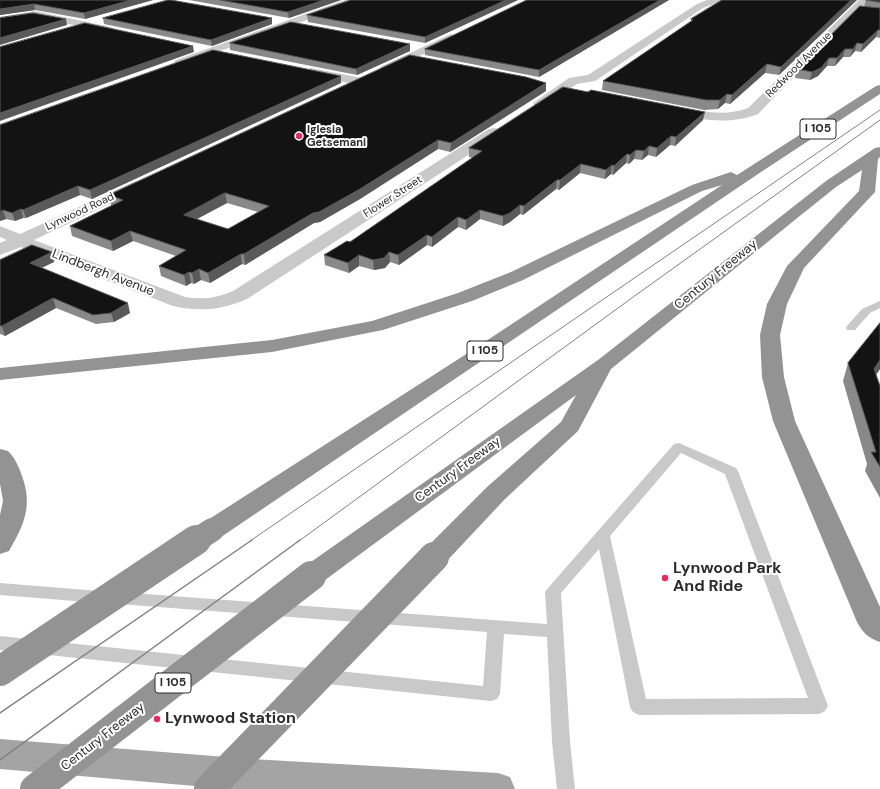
<!DOCTYPE html>
<html>
<head>
<meta charset="utf-8">
<style>
  body { margin:0 }
  canvas { display:block; background:#fff }
</style>
</head>
<body>
<canvas width="880" height="789"></canvas>
<script>
const ctx = document.querySelector('canvas').getContext('2d');
ctx.lineJoin = 'round';
function paint(path, color) { ctx.fillStyle = color; ctx.fill(path, 'evenodd'); }
function stroke(path, color, width, dash) { ctx.strokeStyle = color; ctx.lineWidth = width; ctx.lineCap = dash ? 'butt' : 'round'; ctx.setLineDash(dash || []); ctx.stroke(path); }
function label(font, color, halo, rows, align = 'center') {
  ctx.font = font + ' "DM Sans",sans-serif'; ctx.lineWidth = 4; ctx.setLineDash([]); ctx.textBaseline = 'middle'; ctx.strokeStyle = halo; ctx.fillStyle = color; for (const [text, x, y, turn = 0] of rows) {
    ctx.save(); ctx.translate(x, y); ctx.rotate((+turn || 0) * Math.PI / 180); ctx.textAlign = isNaN(turn) ? turn : align; if (halo) ctx.strokeText(text, 0, 0); ctx.fillText(text, 0, 0); ctx.restore();
  }
}
const lane = new Path2D(`
  M 880,301 L 880,308 L 870,313 L 855,330 L 847,330 L 846,328 L 847,326 L 862,309 Z
  M 679,443 L 736,468 L 738,471 L 828,706 L 825,711 L 819,714 L 639,715 L 633,712 L 630,707 L 599,549 L 561,593 L 570,742 L 575,789 L 557,789 L 552,742 L 547,637 L 504,634 L 500,694 L 497,699 L 491,701 L 0,650 L 0,636 L 483,686 L 487,632 L 119,604 L 114,602 L 111,598 L 114,594 L 119,592 L 547,624 L 545,592 L 548,588 L 674,444 ZM 681,453 L 725,474 L 808,698 L 646,699 L 610,536 Z
  M 0,583 L 100,591 L 105,593 L 108,597 L 105,601 L 100,603 L 0,595 Z`);
const street = new Path2D(`
  M 345,0 L 359,0 L 357,2 L 184,64 L 176,64 L 174,62 L 176,60 Z
  M 707,0 L 721,0 L 719,2 L 703,8 L 595,81 L 577,84 L 543,106 L 535,106 L 533,103 L 569,78 L 588,75 L 697,4 Z
  M 859,0 L 869,0 L 758,114 C 729,125 703,120 674,114 L 669,113 L 668,110 L 669,107 L 674,106 C 699,111 724,117 748,108 Z
  M 35,11 L 111,27 L 116,30 L 111,33 L 35,17 L 0,23 L 0,17 Z
  M 451,34 L 456,37 L 455,39 L 390,70 L 382,70 L 380,68 L 382,66 Z
  M 311,68 L 357,77 L 361,78 L 363,81 L 361,84 L 357,85 L 307,74 L 305,72 L 307,70 Z
  M 494,128 L 499,129 L 501,132 L 499,135 L 247,299 C 222,310 199,312 173,306 L 21,247 L 0,255 L 0,243 L 7,240 L 0,237 L 0,226 L 20,234 L 136,181 L 141,183 L 144,186 L 141,189 L 34,240 L 185,297 C 202,300 217,298 233,291 L 489,129 Z`);
const primary = new Path2D(`
  M 0,739 L 251,759 L 498,773 L 510,777 L 515,789 L 229,789 L 0,769 Z`);
const highway = new Path2D(`
  M 880,85 L 880,94 L 761,172 L 221,537 L 212,539 L 203,537 L 199,530 L 203,523 L 471,351 L 722,185 L 702,191 L 523,280 L 472,301 L 383,330 L 272,352 L 0,380 L 0,368 L 272,340 L 372,321 L 458,293 L 511,272 L 692,185 L 731,172 L 737,175 L 876,86 Z
  M 880,147 L 880,157 L 878,159 L 875,192 L 804,268 L 787,304 L 780,335 L 784,377 L 795,421 L 880,607 L 880,642 C 868,638 863,633 857,622 L 773,421 L 762,377 L 760,335 L 767,304 L 787,266 L 859,191 L 862,170 L 836,187 L 796,219 L 611,369 L 578,431 L 505,499 L 444,564 L 434,567 L 424,564 L 420,557 L 424,550 L 487,487 L 561,422 L 576,395 L 321,583 L 311,587 L 301,583 L 297,576 L 301,569 L 598,360 L 826,181 L 875,148 Z
  M 0,449 L 8,451 C 15,458 19,467 22,476 C 33,506 24,525 9,551 L 0,554 L 0,515 L 3,501 L 0,484 Z`);
const tramFar1 = new Path2D(`
  M 250,541 L 880,110
  M 299,541 L 629,300 L 880,120`);
const tram = new Path2D(`
  M 0,713 L 252,540
  M 0,760 L 300,540`);
const highwayBridgeFar1 = new Path2D(`
  M 195,541 L 212,530`);
const highwayBridge = new Path2D(`
  M 0,671 L 196,540
  M 35,789 L 311,576
  M 209,789 L 434,557`);
const wall = new Path2D(`
  M 0,0 L 153,0 L 85,19 L 35,10 L 0,15 Z
  M 189,0 L 341,0 L 289,18 Z
  M 351,0 L 518,0 L 425,43 L 308,22 L 307,15 Z
  M 527,0 L 669,0 L 539,77 L 425,55 L 425,49 Z
  M 857,0 L 779,75 L 765,73 L 730,104 L 725,103 L 718,109 L 704,110 L 602,90 L 603,81 L 691,21 L 691,19 Z
  M 866,0 L 880,0 L 880,38 L 876,37 L 861,52 L 855,51 L 850,57 L 843,57 L 835,66 L 827,66 L 818,76 L 810,80 L 795,78 L 797,69 L 864,6 Z
  M 103,18 L 272,18 L 272,24 L 212,46 L 104,24 Z
  M 230,43 L 410,51 L 357,75 L 230,50 Z
  M 341,76 L 341,83 L 92,199 L 80,195 L 26,218 L 23,218 L 15,221 L 6,219 L 0,221 L 0,125 Z
  M 546,91 L 450,152 L 438,149 L 360,199 L 320,222 L 314,223 L 245,265 L 242,264 L 210,283 L 201,280 L 194,284 L 191,283 L 186,286 L 161,276 L 159,266 L 176,256 L 133,241 L 113,251 L 72,236 L 70,226 L 112,205 L 111,205 L 109,195 ZM 227,203 L 258,212 L 228,229 L 196,219 Z
  M 703,120 L 675,146 L 670,145 L 656,157 L 648,155 L 642,160 L 634,159 L 629,164 L 626,163 L 613,175 L 611,174 L 605,179 L 580,173 L 559,190 L 556,189 L 523,215 L 520,214 L 510,222 L 503,226 L 480,219 L 466,230 L 458,227 L 432,247 L 427,245 L 399,265 L 390,262 L 385,268 L 374,270 L 359,266 L 349,273 L 325,265 L 324,255 L 350,242 L 473,158 L 469,157 L 469,148 Z
  M 52,252 L 54,262 L 41,268 L 130,313 L 114,322 L 96,324 L 56,308 L 5,336 L 0,334 L 0,260 Z
  M 880,323 L 880,369 L 876,375 L 880,386 L 880,498 L 865,471 L 867,464 L 843,381 L 848,363 Z`);
const shadedWall = new Path2D(`
  M 131,0 L 153,0 L 85,19 L 84,13 Z
  M 324,0 L 341,0 L 289,18 L 288,12 Z
  M 506,0 L 518,0 L 425,43 L 425,37 Z
  M 660,0 L 669,0 L 539,77 L 539,70 Z
  M 851,0 L 857,0 L 779,75 L 781,67 Z
  M 34,4 L 35,10 L 0,15 L 0,9 Z
  M 272,18 L 272,24 L 212,46 L 211,40 Z
  M 66,19 L 67,25 L 0,45 L 0,38 Z
  M 878,30 L 876,37 L 861,52 L 863,44 Z
  M 857,43 L 855,51 L 850,57 L 853,49 Z
  M 410,44 L 410,51 L 357,75 L 356,69 Z
  M 193,46 L 194,52 L 0,121 L 0,113 Z
  M 845,49 L 843,57 L 835,66 L 837,58 Z
  M 829,58 L 827,66 L 818,76 L 810,80 L 812,72 Z
  M 767,64 L 765,73 L 730,104 L 732,95 Z
  M 341,76 L 341,83 L 92,199 L 90,190 Z
  M 546,83 L 546,91 L 450,152 L 451,143 Z
  M 727,94 L 725,103 L 718,109 L 720,100 Z
  M 705,112 L 703,120 L 675,146 L 676,137 Z
  M 671,136 L 670,145 L 656,157 L 657,148 Z
  M 438,140 L 438,149 L 360,199 L 320,222 L 314,223 L 245,265 L 244,254 L 313,213 Z
  M 649,146 L 648,155 L 642,160 L 644,151 Z
  M 636,150 L 634,159 L 629,164 L 630,155 Z
  M 627,154 L 626,163 L 613,175 L 614,166 Z
  M 581,164 L 580,173 L 559,190 L 560,180 Z
  M 612,165 L 611,174 L 605,179 L 606,170 Z
  M 557,180 L 556,189 L 523,215 L 524,206 Z
  M 78,186 L 80,195 L 26,218 L 23,210 Z
  M 225,193 L 227,203 L 186,225 L 184,215 Z
  M 520,205 L 520,214 L 510,222 L 503,226 L 503,216 Z
  M 21,209 L 23,218 L 15,221 L 12,213 Z
  M 3,210 L 6,219 L 0,221 L 0,212 Z
  M 480,210 L 480,219 L 466,230 L 466,220 Z
  M 458,217 L 458,227 L 432,247 L 432,237 Z
  M 130,231 L 133,241 L 113,251 L 111,241 Z
  M 427,235 L 427,245 L 399,265 L 398,255 Z
  M 52,252 L 54,262 L 33,272 L 30,263 Z
  M 389,252 L 390,262 L 385,268 L 374,270 L 373,260 Z
  M 241,254 L 242,264 L 210,283 L 208,273 Z
  M 359,255 L 359,266 L 349,273 L 348,263 Z
  M 199,269 L 201,280 L 194,284 L 192,273 Z
  M 189,272 L 191,283 L 186,286 L 184,275 Z
  M 53,298 L 56,308 L 5,336 L 2,326 Z
  M 128,303 L 130,313 L 114,322 L 111,313 Z
  M 880,360 L 880,369 L 868,386 L 874,369 Z`);
const building = new Path2D(`
  M 0,0 L 131,0 L 84,13 L 34,4 L 0,9 Z
  M 168,0 L 171,0 L 272,18 L 211,40 L 103,18 Z
  M 220,0 L 324,0 L 288,12 Z
  M 351,0 L 506,0 L 425,37 L 307,15 Z
  M 527,0 L 660,0 L 539,70 L 425,49 Z
  M 722,0 L 851,0 L 781,67 L 767,64 L 732,95 L 727,94 L 720,100 L 706,100 L 603,81 L 693,20 L 691,19 Z
  M 866,0 L 880,0 L 880,2 Z
  M 860,6 L 880,8 L 880,30 L 878,30 L 863,44 L 857,43 L 853,49 L 845,49 L 837,58 L 829,58 L 821,68 L 812,72 L 797,69 Z
  M 33,13 L 66,19 L 0,38 L 0,18 Z
  M 291,22 L 410,44 L 356,69 L 230,43 Z
  M 85,23 L 193,46 L 0,113 L 0,47 Z
  M 213,50 L 341,76 L 90,190 L 78,186 L 23,210 L 21,209 L 12,213 L 3,210 L 0,212 L 0,125 Z
  M 410,55 L 526,77 L 546,83 L 451,143 L 438,140 L 360,189 L 319,212 L 313,213 L 244,254 L 241,254 L 208,273 L 199,269 L 192,273 L 189,272 L 184,275 L 159,266 L 186,250 L 130,231 L 111,241 L 70,226 L 123,200 L 109,195 ZM 225,193 L 269,206 L 228,229 L 184,215 Z
  M 563,87 L 588,92 L 591,90 L 705,112 L 676,137 L 671,136 L 657,148 L 649,146 L 644,151 L 636,150 L 630,155 L 627,154 L 614,166 L 612,165 L 606,170 L 581,164 L 560,180 L 557,180 L 524,206 L 520,205 L 510,213 L 503,216 L 480,210 L 466,220 L 458,217 L 432,237 L 427,235 L 398,255 L 389,252 L 384,258 L 373,260 L 359,255 L 348,263 L 324,255 L 347,241 L 350,242 L 482,151 L 469,148 Z
  M 32,245 L 52,252 L 30,263 L 128,303 L 111,313 L 93,315 L 53,298 L 2,326 L 0,326 L 0,260 Z
  M 880,323 L 880,360 L 874,369 L 880,386 L 880,467 L 871,452 L 876,452 L 848,363 Z`);
const markers = [
  [299,136,4,"#e72a5f"],
  [665,578,4,"#e72a5f"],
  [157,719,4,"#e72a5f"]
];
const farStreetnames = [
  ["Redwood Avenue",799,65,-45],
  ["Flower Street",393,197,-33],
  ["Lynwood Road",80,212,-25]
];
const farPoinames = [
  ["Iglesia",307,130],
  ["Getsemani",307,143]
];
const shields = [
  [818,129,36],
  [485,351,36],
  [173,683,36]
];
const shieldNames = [
  ["I 105",818,129],
  ["I 105",485,351],
  ["I 105",173,683]
];
const streetNames = [
  ["Lindbergh Avenue",103,273,21],
  ["Century Freeway",716,275,-39],
  ["Century Freeway",458,470,-36],
  ["Century Freeway",103,737,-38]
];
const nearPoinames = [
  ["Lynwood Park",673,569],
  ["And Ride",673,587],
  ["Lynwood Station",165,719]
];
paint(lane, '#c9c9c9');
paint(street, '#c9c9c9');
paint(primary, '#a4a4a4');
paint(highway, '#939393');
stroke(tramFar1, '#818181', 1);
stroke(tram, '#818181', 1.5);
stroke(highwayBridgeFar1, '#939393', 24);
stroke(highwayBridge, '#939393', 30);
paint(wall, '#898989');
paint(shadedWall, '#5a5a5a');
paint(building, '#131313');
stroke(building, '#5a5a5a', 1);
for (const [x, y, r, color] of markers) { const dot = new Path2D(); dot.arc(x, y, r, 0, 2 * Math.PI); ctx.fillStyle = color; ctx.fill(dot); stroke(dot, '#fff', 1.5); }
label('11px', '#2c2c2c', '#fff', farStreetnames);
label('bold 11px', '#2c2c2c', '#fff', farPoinames, 'left');
for (const [x, y, w] of shields) { const box = new Path2D(); box.roundRect(x - w / 2, y - 10, w, 20, 3); ctx.fillStyle = '#fff'; ctx.fill(box); stroke(box, '#2c2c2c', 1); }
label('bold 12px', '#2c2c2c', null, shieldNames);
label('13px', '#2c2c2c', '#fff', streetNames);
label('bold 16px', '#2c2c2c', '#fff', nearPoinames, 'left');
</script>
</body>
</html>
